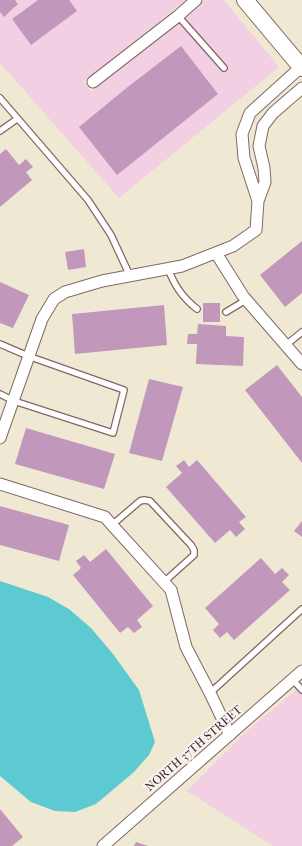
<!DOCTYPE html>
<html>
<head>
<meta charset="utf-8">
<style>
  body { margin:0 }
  canvas { display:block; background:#efe9d4 }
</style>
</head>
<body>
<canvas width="302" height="846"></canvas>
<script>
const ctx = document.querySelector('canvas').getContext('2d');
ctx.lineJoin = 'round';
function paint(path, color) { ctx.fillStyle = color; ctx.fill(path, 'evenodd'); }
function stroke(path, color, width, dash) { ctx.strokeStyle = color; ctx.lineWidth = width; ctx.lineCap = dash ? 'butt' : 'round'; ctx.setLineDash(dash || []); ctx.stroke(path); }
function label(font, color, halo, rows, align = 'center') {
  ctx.font = font + ' "IM FELL French Canon",serif'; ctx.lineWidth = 4; ctx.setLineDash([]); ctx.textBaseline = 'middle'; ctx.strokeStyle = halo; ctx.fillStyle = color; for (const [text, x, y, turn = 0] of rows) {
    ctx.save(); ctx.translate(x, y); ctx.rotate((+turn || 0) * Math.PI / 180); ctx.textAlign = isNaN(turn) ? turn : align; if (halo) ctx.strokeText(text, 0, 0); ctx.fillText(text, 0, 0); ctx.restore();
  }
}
const built = new Path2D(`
  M 0,0 L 186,0 L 84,81 L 91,92 L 182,21 L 205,0 L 224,0 L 279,67 L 119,198 L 0,63 Z
  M 302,685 L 302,846 L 273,846 L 187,791 L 247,731 Z`);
const water = new Path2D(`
  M 0,581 L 48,597 L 69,609 L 91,628 L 113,654 L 139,690 L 155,742 L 149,755 L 134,772 L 96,804 L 75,812 L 55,811 L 31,802 L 0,776 Z`);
const building = new Path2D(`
  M 0,0 L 15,0 L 18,4 L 4,17 L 0,12 Z
  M 38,0 L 69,0 L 77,11 L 31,45 L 12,19 Z
  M 181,46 L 218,94 L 117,175 L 79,127 L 129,86 Z
  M 6,149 L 19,165 L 26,159 L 33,167 L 26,172 L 32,180 L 0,207 L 0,154 Z
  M 302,241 L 302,293 L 285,307 L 260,275 Z
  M 84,249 L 86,267 L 68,270 L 65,252 Z
  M 0,282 L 29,295 L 13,328 L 0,323 Z
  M 203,303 L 220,303 L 220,322 L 203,322 Z
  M 164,305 L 167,345 L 75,354 L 72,314 Z
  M 198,324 L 226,326 L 226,336 L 244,337 L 243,366 L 196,364 L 197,344 L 187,344 L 188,334 L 197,334 Z
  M 277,365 L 302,397 L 302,463 L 245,390 Z
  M 149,379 L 183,387 L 162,461 L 129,453 Z
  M 26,428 L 115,454 L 104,489 L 15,464 Z
  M 184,460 L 189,467 L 197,460 L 246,517 L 239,522 L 245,529 L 236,537 L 230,530 L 215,543 L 166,487 L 182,473 L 176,466 Z
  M 0,506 L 69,525 L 59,561 L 0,545 Z
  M 302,521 L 302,537 L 294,531 Z
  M 106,549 L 153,606 L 137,620 L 142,627 L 134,633 L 128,627 L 120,633 L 73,575 L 81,568 L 76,561 L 84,555 L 90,562 Z
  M 261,558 L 275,574 L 282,568 L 289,575 L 282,582 L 290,590 L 234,640 L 227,632 L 220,638 L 213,630 L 219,624 L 205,608 Z
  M 0,809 L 23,837 L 12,846 L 0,846 Z
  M 136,842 L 148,846 L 134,846 Z`);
const service = new Path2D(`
  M 178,16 L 224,68
  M 0,98 L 88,200 L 111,235 L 130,276
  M 0,131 L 17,119
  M 168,269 C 175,286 182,297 197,309
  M 226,312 L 246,300
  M 0,344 L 28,356 L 124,390 L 113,433 L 14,401 L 0,394
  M 286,345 L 302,332
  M 112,525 L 140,501 L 144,500 L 150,501 L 191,545 L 194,550 L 194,555 L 164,582
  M 293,680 L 302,690
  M 210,693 L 302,609`);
const minor = new Path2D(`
  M 93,82 L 178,16 L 196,0
  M 258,201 L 244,158 L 242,134 L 250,113 L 302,66
  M 216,253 L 243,296 L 302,364
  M 0,438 L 42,319 L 54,299 L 65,292 L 102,281 L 182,266 L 233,246 L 256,230 L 258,201 L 265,182 L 264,168 L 259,146 L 263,126 L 273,113 L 302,88
  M 0,484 L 105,517 L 112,525 L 171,590 L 186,647 L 210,693 L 230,735
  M 103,846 L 302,671`);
const secondary = new Path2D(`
  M 245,0 L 302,68`);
const streetNames = [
  ["NORTH 37TH STREET",194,749,-41]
];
paint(built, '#f2cfe2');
paint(water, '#5ccad0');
paint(building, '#c297bc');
stroke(service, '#846666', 8);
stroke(minor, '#846666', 13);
stroke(secondary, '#846666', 18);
stroke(service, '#fff', 5.5);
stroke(minor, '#fff', 11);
stroke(secondary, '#fff', 16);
label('12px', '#4a1f2b', '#f6f6f2', streetNames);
</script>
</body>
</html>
